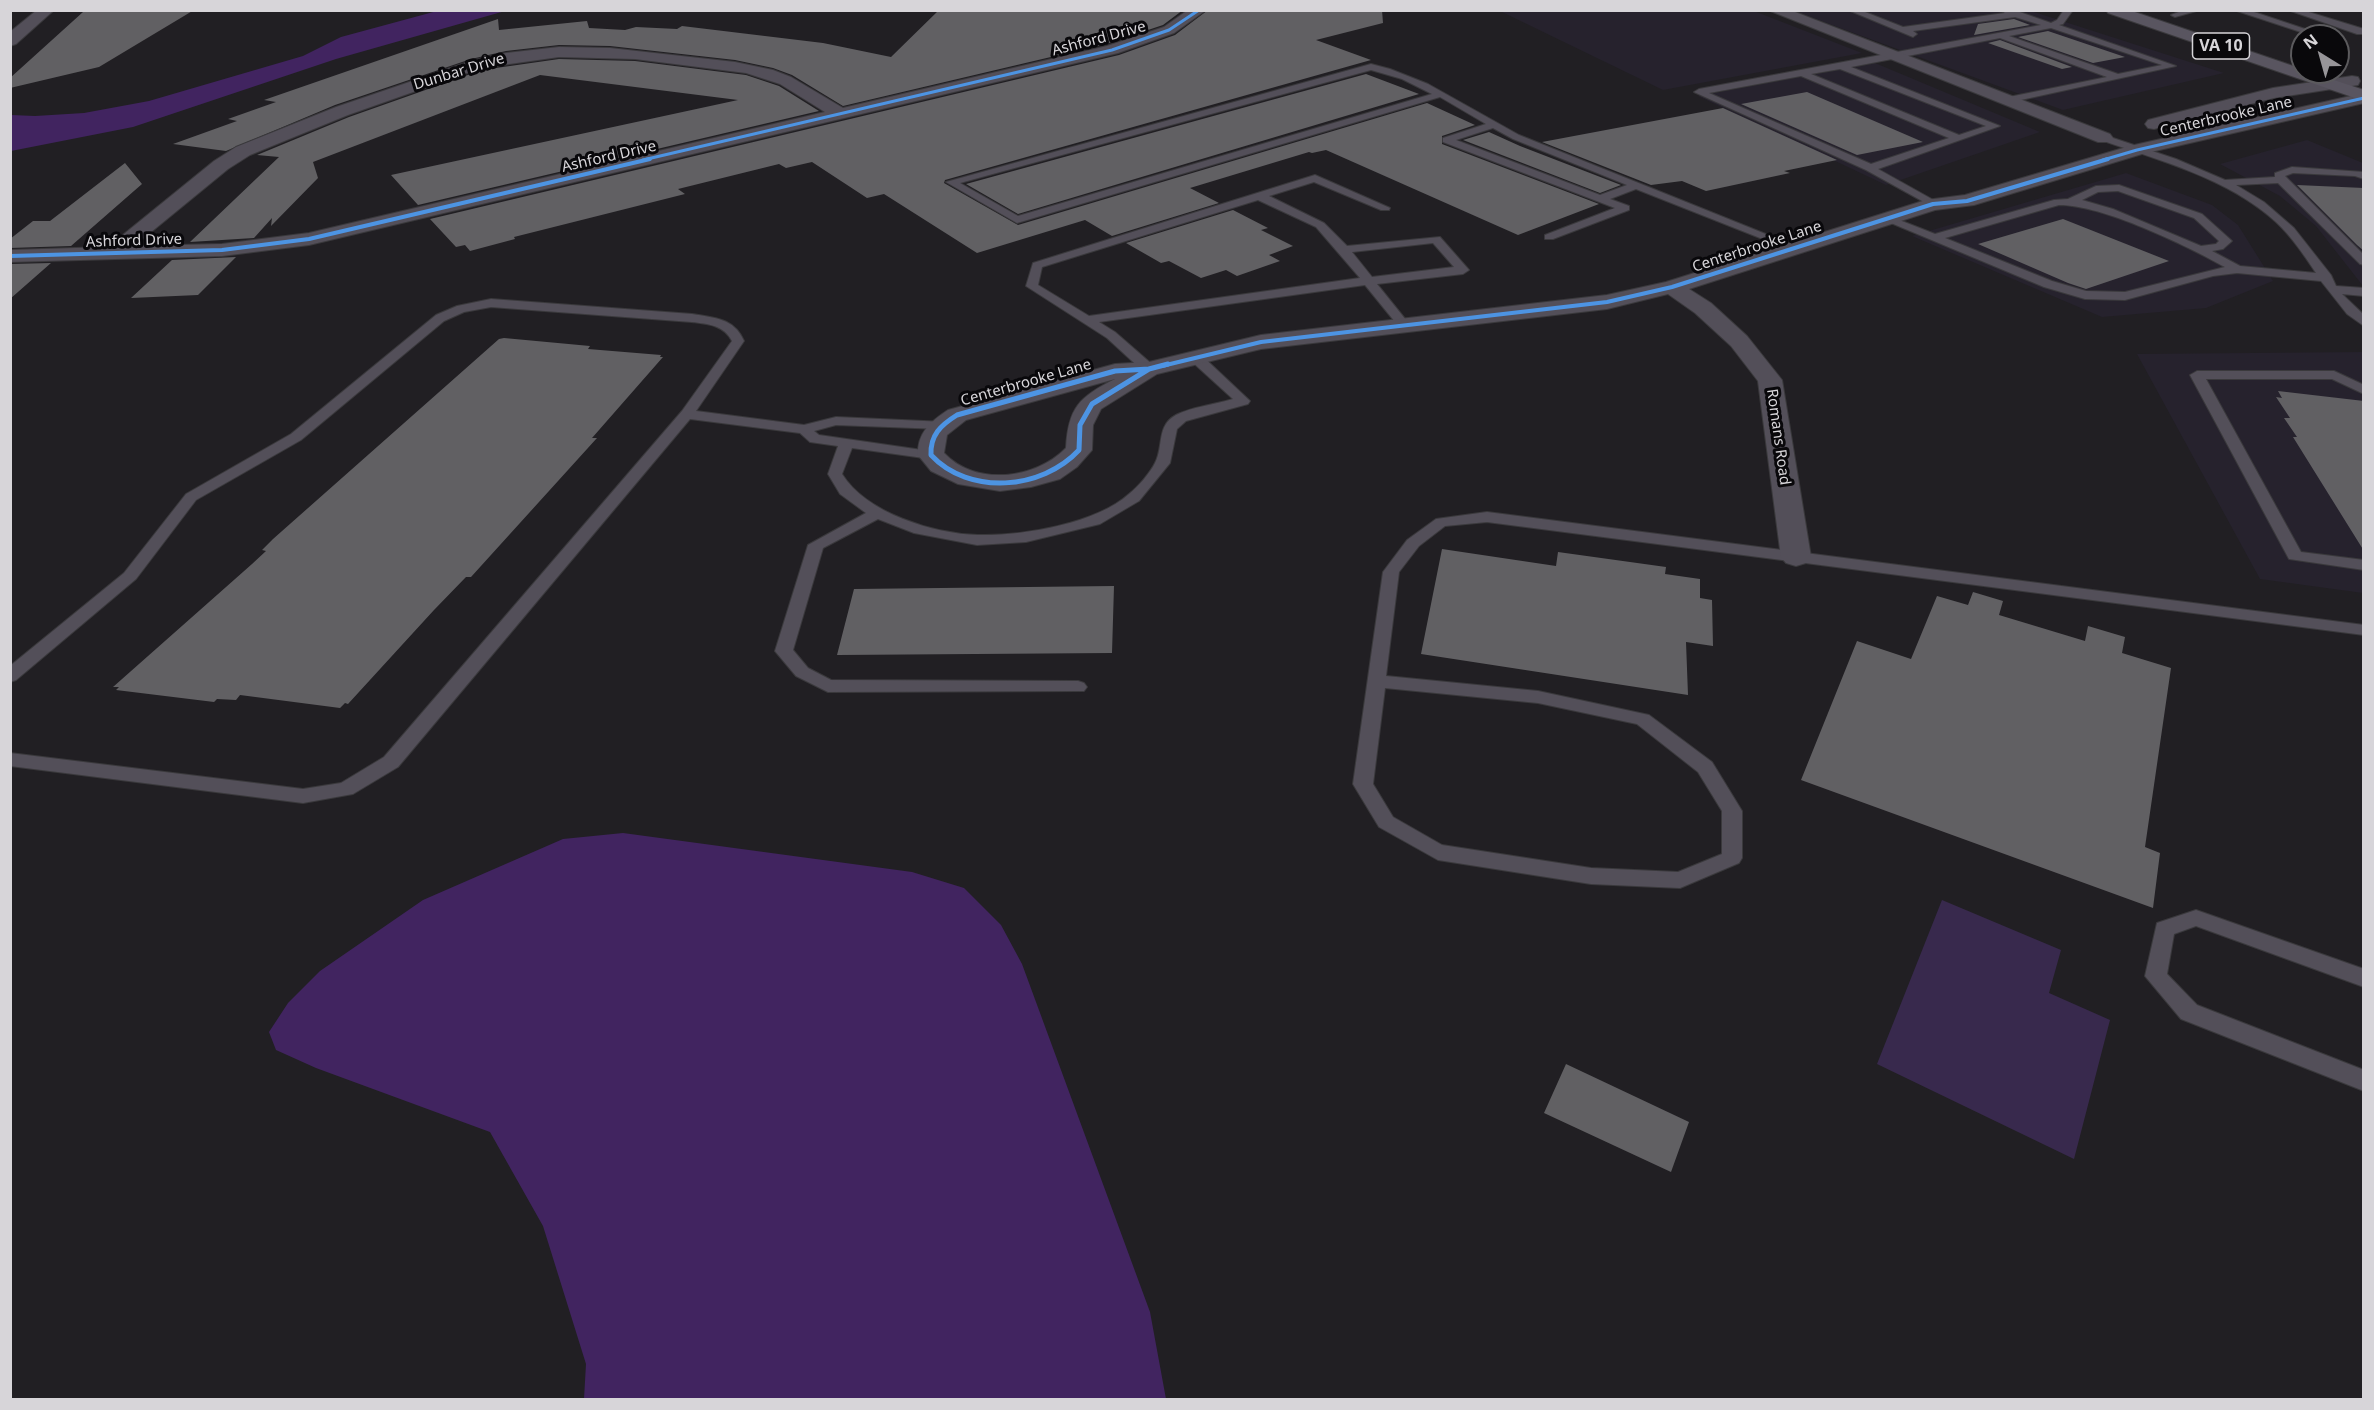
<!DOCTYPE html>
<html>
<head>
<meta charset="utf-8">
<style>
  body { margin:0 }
  #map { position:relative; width:2374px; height:1410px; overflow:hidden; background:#211f23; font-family:"Noto Sans",sans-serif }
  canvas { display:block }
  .frame { position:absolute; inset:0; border:12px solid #d7d5d9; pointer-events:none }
  .north { position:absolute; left:2290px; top:24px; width:60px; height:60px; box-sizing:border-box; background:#09080b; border:2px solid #5b5a5d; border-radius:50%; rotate:323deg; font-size:16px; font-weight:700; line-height:24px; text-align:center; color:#d7d5d9 }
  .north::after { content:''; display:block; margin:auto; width:21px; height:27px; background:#979599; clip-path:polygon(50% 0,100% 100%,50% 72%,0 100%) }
</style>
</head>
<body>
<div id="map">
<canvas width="2374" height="1410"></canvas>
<div class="frame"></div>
<div class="north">N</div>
</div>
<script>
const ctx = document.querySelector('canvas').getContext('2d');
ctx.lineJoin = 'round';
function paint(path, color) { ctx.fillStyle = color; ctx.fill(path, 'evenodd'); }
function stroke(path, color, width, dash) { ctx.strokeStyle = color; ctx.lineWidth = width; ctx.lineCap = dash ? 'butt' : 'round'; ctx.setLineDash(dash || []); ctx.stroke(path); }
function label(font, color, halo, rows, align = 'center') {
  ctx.font = font + ' "Noto Sans",sans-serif'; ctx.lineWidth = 6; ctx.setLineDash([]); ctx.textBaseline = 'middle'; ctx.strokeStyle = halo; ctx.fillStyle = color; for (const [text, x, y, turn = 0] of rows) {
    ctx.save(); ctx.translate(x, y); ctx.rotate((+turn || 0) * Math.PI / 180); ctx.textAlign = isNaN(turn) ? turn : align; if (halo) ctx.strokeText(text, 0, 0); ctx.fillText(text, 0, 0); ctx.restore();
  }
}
const built = new Path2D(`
  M 1500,11 L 1754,11 L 1862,53 L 1663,90 Z
  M 1794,11 L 2031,11 L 2224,73 L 2063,110 Z
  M 1875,63 L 2040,132 L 1886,185 L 1698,96 Z
  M 2307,140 L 2363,163 L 2363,286 L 2316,226 L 2280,196 L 2220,164 Z
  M 2126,173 L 2212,205 L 2238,225 L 2273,281 L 2206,308 L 2102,317 L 1912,236 Z
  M 2363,352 L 2363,593 L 2260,579 L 2137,354 Z`);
const green = new Path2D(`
  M 1942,900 L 2061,950 L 2049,993 L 2110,1020 L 2074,1159 L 1877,1064 Z`);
const water = new Path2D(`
  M 437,11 L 505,11 L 336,59 L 133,127 L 11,151 L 11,115 L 35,116 L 84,113 L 149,101 L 303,56 L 341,37 Z
  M 623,833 L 912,872 L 964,888 L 1001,925 L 1022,964 L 1150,1312 L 1166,1399 L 584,1399 L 586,1364 L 543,1226 L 490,1132 L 316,1068 L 276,1050 L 269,1032 L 288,1003 L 320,971 L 423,900 L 563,839 Z`);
const building = new Path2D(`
  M 106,10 L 194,10 L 99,67 L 10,88 L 10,78 L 83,12 Z
  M 939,10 L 1183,10 L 1163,25 L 1106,44 L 843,106 L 792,75 L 773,68 L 735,60 L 610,46 L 559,45 L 506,51 L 471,59 L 335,105 L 226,151 L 173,144 L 237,121 L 228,119 L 276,102 L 264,100 L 498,19 L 499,30 L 587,21 L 589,28 L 625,30 L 636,27 L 677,29 L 682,26 L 823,43 L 891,57 Z
  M 1208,10 L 1382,10 L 1383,23 L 1316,40 L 1371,60 L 945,180 L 944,183 L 1018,225 L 1427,103 L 1475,125 L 1442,136 L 1442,144 L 1599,204 L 1518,235 L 1326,150 L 1312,153 L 1309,152 L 1190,188 L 1219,203 L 1112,236 L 1085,220 L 977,253 L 884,194 L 867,198 L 812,162 L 786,168 L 779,164 L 678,189 L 685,194 L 514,237 L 515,239 L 470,251 L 465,245 L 456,247 L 430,219 L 1119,55 L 1175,35 Z
  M 2014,19 L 2030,25 L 1974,35 L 1978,24 Z
  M 2048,31 L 2125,57 L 2093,63 L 2018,37 Z
  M 2000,40 L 2072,67 L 2062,69 L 1988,43 Z
  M 559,59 L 635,61 L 746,75 L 779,86 L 819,111 L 418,205 L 391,175 L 738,100 L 540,75 L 313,162 L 318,178 L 271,226 L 272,218 L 254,238 L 190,242 L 279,157 L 257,155 L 349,117 L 482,70 Z
  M 1366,74 L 1419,94 L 1018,214 L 966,184 Z
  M 1807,92 L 1923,142 L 1857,155 L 1741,104 Z
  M 1723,108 L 1837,160 L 1784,171 L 1790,173 L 1706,191 L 1682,181 L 1651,185 L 1542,142 Z
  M 1489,132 L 1520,146 L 1621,185 L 1600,193 L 1463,140 Z
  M 125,163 L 142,184 L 71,246 L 10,248 L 10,239 L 33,221 L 50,221 Z
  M 2297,185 L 2364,188 L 2364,251 L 2357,245 Z
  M 1233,210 L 1268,228 L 1261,230 L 1293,246 L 1269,255 L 1280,261 L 1237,276 L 1226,270 L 1201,278 L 1169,261 L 1161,263 L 1126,243 Z
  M 2063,219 L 2169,261 L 2086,289 L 2068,283 L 1978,244 Z
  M 236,257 L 198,295 L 131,298 L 172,260 Z
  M 51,263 L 10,299 L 10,264 Z
  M 504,338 L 590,346 L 588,349 L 661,355 L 660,357 L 663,357 L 592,438 L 597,438 L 471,577 L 466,577 L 434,610 L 348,704 L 345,703 L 340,708 L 240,695 L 236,700 L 217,699 L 214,702 L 116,690 L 119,687 L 113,687 L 252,564 L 266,551 L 262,550 L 273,539 L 499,339 Z
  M 2278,391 L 2364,401 L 2364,551 L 2293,437 L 2297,437 L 2284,418 L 2290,418 L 2276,397 L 2282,398 Z
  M 1442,549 L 1556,566 L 1558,552 L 1666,567 L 1665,574 L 1700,579 L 1700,598 L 1712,600 L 1713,646 L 1686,642 L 1688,695 L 1421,654 Z
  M 1114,586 L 1112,653 L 837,655 L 854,589 Z
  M 1973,592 L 2003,601 L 1999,615 L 2085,641 L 2088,626 L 2125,637 L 2122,653 L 2171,668 L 2145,847 L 2160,853 L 2153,908 L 1801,780 L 1857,641 L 1911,659 L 1937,596 L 1968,605 Z
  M 1566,1064 L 1689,1122 L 1671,1172 L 1544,1113 Z`);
const lane = new Path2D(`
  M 1848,10 L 1860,10 L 1903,27 L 2005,13 L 2000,10 L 2014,10 L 2051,23 L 2057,20 L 2064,10 L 2073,10 L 2063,24 L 2059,25 L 2176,66 L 2007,103 L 2004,102 L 2004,98 L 2107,77 L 2000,38 L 1851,67 L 2000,126 L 1878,169 L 1937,202 L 1937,206 L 1933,207 L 1866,170 L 1694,92 L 1699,89 L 2041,25 L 2015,17 L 1913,31 L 1917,34 L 1913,37 ZM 2051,28 L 2162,65 L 2118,74 L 2009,36 ZM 1840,69 L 1986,126 L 1959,135 L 1811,74 ZM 1801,76 L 1949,138 L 1871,164 L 1709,93 Z
  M 2184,10 L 2200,10 L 2175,17 L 2171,15 Z
  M 2234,10 L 2248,10 L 2326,36 L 2313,36 Z
  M 2288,10 L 2302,10 L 2364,29 L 2364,34 L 2357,34 Z
  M 1371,64 L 1390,69 L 1428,84 L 1519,135 L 1798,247 L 1792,250 L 1788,249 L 1636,189 L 1610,199 L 1629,206 L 1629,210 L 1553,239 L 1545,239 L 1545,235 L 1615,208 L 1443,142 L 1443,138 L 1486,124 L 1440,97 L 1017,223 L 946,182 ZM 1371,70 L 1402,79 L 1432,94 L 1018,216 L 960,183 ZM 1493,128 L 1513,139 L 1627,185 L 1600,195 L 1456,140 Z
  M 2101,136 L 2107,136 L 2176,159 L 2225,180 L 2275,177 L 2275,173 L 2292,167 L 2364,172 L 2364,179 L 2355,176 L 2293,173 L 2285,176 L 2364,255 L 2364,265 L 2360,264 L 2278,183 L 2236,185 L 2264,202 L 2294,228 L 2331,275 L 2336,286 L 2364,288 L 2364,296 L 2342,294 L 2364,315 L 2364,326 L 2347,314 L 2321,281 L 2237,273 L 2213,276 L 2125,300 L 2085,299 L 2044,287 L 1879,218 L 1881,216 L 1889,216 L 1935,234 L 2054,200 L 2068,199 L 2096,186 L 2119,185 L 2202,214 L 2232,241 L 2223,249 L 2212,251 L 2240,266 L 2316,273 C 2304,255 2292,237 2276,222 C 2228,178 2160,161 2101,140 ZM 2118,191 L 2194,218 L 2219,241 L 2216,244 L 2201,246 L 2113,209 L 2082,200 L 2098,192 ZM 2059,205 C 2103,205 2185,245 2225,267 L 2125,292 L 2086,291 L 2052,281 L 1945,238 Z
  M 1315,175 L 1390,208 L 1389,210 L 1381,210 L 1314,182 L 1269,196 L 1324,223 L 1347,246 L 1440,237 L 1469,270 L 1463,274 L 1377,284 L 1410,325 L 1404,329 L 1400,328 L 1365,285 L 1099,322 L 1115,332 L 1154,366 L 1156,369 L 1149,373 L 1144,372 L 1107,338 L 1026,286 L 1033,263 ZM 1258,200 L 1316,227 L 1360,278 L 1089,316 L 1038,285 L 1042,267 ZM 1433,243 L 1454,267 L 1372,277 L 1352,252 Z
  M 491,299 L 692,314 C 715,318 734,318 744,341 L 696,411 L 804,425 L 836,417 L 946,422 L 948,425 L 941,429 L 836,425 L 814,431 L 819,435 L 936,452 L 938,455 L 936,458 L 931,459 L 852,448 L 842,474 C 866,513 934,534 978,535 C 1021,536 1096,524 1129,494 C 1138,487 1150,473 1155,463 C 1164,446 1156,426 1176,415 C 1191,407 1217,404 1233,399 L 1189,359 L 1187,356 L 1189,353 L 1199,353 L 1250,401 L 1248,404 L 1186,421 L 1177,429 L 1170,463 L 1139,501 L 1100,524 L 1026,542 L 977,545 L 914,533 L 878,519 L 823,548 L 793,650 L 808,668 L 831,680 L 1078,681 L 1084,683 L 1087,687 L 1084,691 L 828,692 L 796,676 L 775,651 L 808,545 L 866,513 L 840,494 L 828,474 L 838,446 L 810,442 L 800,433 L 690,419 L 398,767 L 353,794 L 303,803 L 10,766 L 10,753 L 303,789 L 341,783 L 384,757 L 682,411 L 732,341 C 724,325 708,324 692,322 L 491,307 L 464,312 L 444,321 L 301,440 L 196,500 L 136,579 L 16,680 L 10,682 L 10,666 L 124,573 L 186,494 L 291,434 L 436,315 L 457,306 Z
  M 2197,371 L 2334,371 L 2364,385 L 2364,394 L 2332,379 L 2206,379 L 2301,552 L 2364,560 L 2364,570 L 2289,559 L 2190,375 Z
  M 1487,512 L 2364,625 L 2364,635 L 1487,522 L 1445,526 L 1419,546 L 1399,572 L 1386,676 L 1538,691 L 1649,715 L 1712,762 L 1742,811 L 1742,858 L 1739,863 L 1680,888 L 1591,884 L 1438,860 L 1379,827 L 1353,784 L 1383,572 L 1407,540 L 1436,519 ZM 1385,688 L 1538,703 L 1637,724 L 1698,772 L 1722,811 L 1722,854 L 1678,872 L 1591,868 L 1442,845 L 1393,817 L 1373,784 Z
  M 2196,910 L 2364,969 L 2364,987 L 2196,926 L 2174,934 L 2167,974 L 2197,1005 L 2364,1070 L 2364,1091 L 2181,1019 L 2145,976 L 2157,923 Z`);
const street = new Path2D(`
  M 37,10 L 54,10 L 16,44 L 10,46 L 10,32 Z
  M 1188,10 L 1206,10 L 1174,33 L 1118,53 L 309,245 L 222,256 L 10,262 L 10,250 L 108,247 L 214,161 L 236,147 L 336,107 L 471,61 L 506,53 L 559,47 L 610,48 L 735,62 L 773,70 L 791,77 L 843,108 L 1107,46 L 1164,27 ZM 559,57 L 635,59 L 746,73 L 780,84 L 825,112 L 309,233 L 222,244 L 134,246 L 228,169 L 250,155 L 348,115 L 481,68 Z
  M 1768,10 L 1790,10 L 2110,134 L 2113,138 L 2110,142 L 2098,142 Z
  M 2352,76 L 2358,77 L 2360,81 L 2358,85 L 2274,98 L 2154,129 L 2148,128 L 2145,124 L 2148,120 L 2273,88 Z
  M 2364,93 L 2364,103 L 2142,154 L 1974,205 L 1935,210 L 1689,289 L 1711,303 L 1747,336 L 1782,380 L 1811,557 L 1806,563 L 1796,566 L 1786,563 L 1781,557 L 1758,381 L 1731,346 L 1695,313 L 1668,294 L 1607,309 L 1261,349 L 1157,374 L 1101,409 L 1093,425 L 1092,450 L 1077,467 L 1060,479 L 1031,487 L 1000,491 L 958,484 L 931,471 L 918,455 C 917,433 931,421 948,410 L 1115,364 L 1149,362 L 1261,335 L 1607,295 L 1666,282 L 1926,200 L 1965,195 L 2130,146 ZM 1115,379 C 1079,397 1068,408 1066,448 C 1036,479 976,487 944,453 L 947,435 L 966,420 Z`);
const highway = new Path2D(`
  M 2106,10 L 2129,10 L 2302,69 L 2302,72 L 2310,72 L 2364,90 L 2364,101 L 2108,13 Z`);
const cyclewayFar2 = new Path2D(`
  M 643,160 L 1112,50 L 1169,30 L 1199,10
  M 2103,160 L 2137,150 L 2364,98`);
const cyclewayFar1 = new Path2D(`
  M 10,256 L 222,250 L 309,239 L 650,159
  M 1162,366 L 1261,342 L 1607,302 L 1672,287 L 1933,204 L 1967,201 L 2108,159`);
const cycleway = new Path2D(`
  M 1149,369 L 1092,404 L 1080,425 L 1079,450 C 1042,490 969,496 931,455 C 930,435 941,425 957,415 L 1115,371 Z
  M 1149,369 L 1168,364`);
const farStreetnames = [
  ["Ashford Drive",1099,39,-15],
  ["Dunbar Drive",459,72,-17],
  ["Centerbrooke Lane",2226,117,-13],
  ["Ashford Drive",609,157,-13],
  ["Ashford Drive",134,241,-2],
  ["Centerbrooke Lane",1757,247,-18],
  ["Centerbrooke Lane",1026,383,-16],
  ["Romans Road",1778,437,82]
];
const shields = [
  [2221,46,57]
];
const shieldNames = [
  ["VA 10",2221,46]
];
paint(built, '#26222d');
paint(green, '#38294d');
paint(water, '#412460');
paint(building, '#616063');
stroke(lane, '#3a393c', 2);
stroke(street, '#3a393c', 2);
stroke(highway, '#3a393c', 2);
paint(lane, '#534f59');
paint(street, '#534f59');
paint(highway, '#595560');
stroke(cyclewayFar2, '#4d94e3', 3);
stroke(cyclewayFar1, '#4d94e3', 4);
stroke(cycleway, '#4d94e3', 5);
label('15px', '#d7d5d9', '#09080b', farStreetnames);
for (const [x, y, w] of shields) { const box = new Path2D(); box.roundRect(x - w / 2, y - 13, w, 26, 4.5); ctx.fillStyle = '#09080b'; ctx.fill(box); stroke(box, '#d7d5d9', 1.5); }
label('bold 16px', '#d7d5d9', null, shieldNames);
</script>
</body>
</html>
